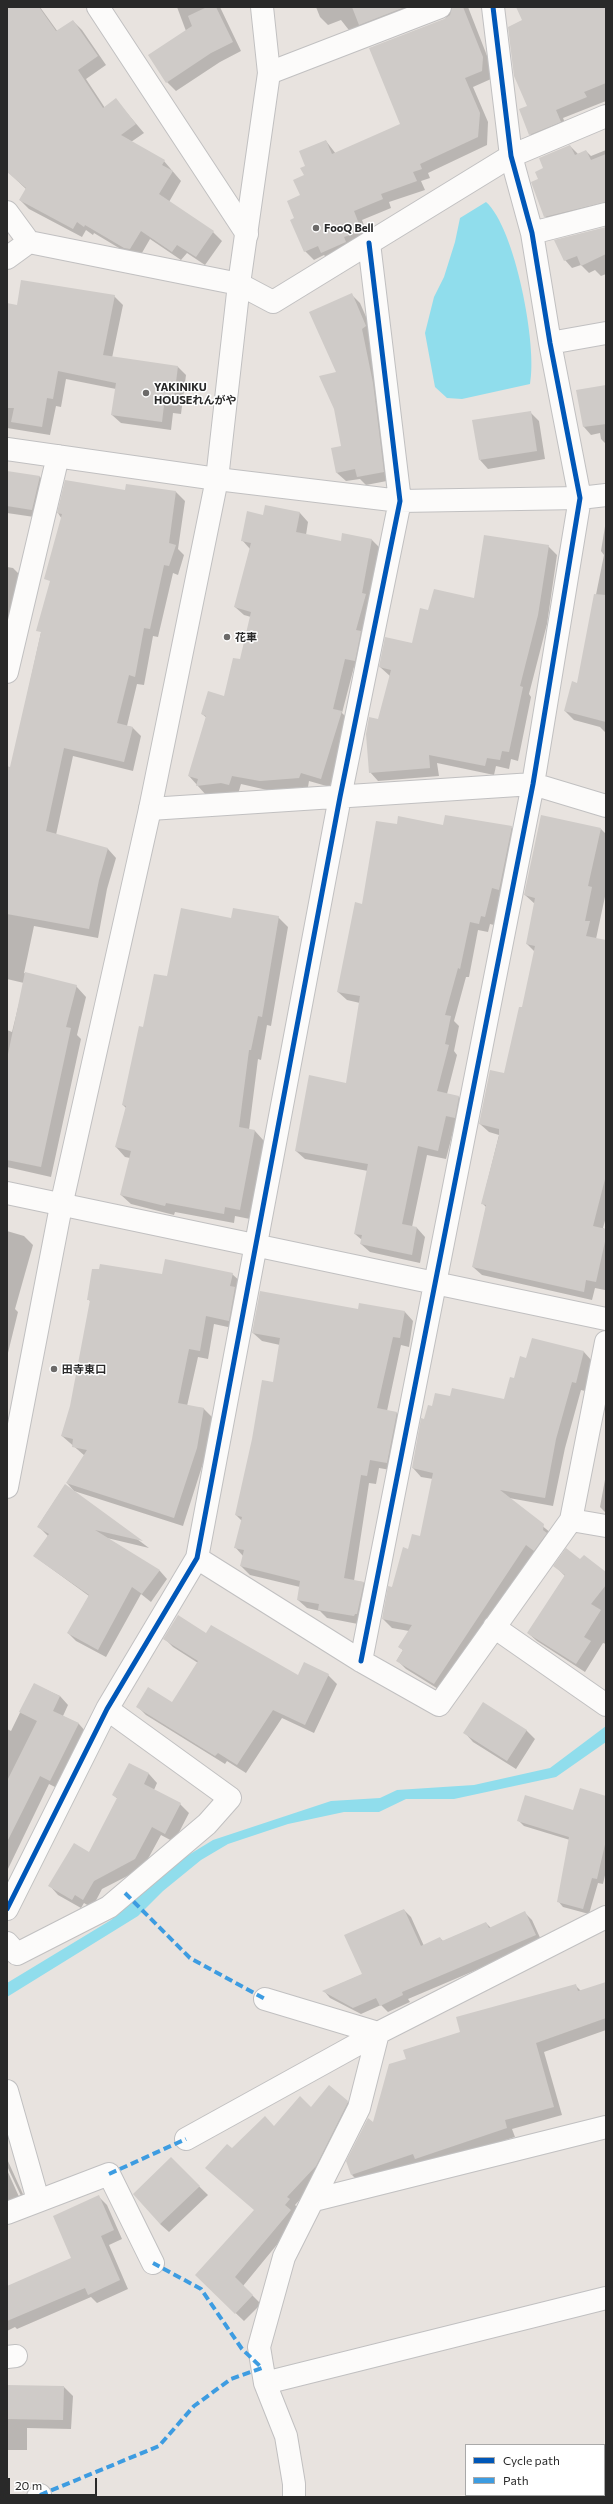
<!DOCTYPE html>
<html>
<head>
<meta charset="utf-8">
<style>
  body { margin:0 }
  #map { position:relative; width:613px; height:2504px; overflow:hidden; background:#e8e3df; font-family:Commissioner,sans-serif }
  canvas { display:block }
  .frame { position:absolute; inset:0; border:8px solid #292929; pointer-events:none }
  .legend { position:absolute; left:465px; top:2444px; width:140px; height:52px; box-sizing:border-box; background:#fff; border:1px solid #a9a9a9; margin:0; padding:5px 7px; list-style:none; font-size:12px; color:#292929 }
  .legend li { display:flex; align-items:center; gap:8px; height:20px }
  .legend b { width:20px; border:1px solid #a9a9a9 }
  .scale { position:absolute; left:8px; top:2478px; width:89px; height:18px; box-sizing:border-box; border:2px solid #292929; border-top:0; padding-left:5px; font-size:12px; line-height:14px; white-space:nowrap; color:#292929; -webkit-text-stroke:3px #fff; paint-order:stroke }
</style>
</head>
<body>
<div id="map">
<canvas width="613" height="2504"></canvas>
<div class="frame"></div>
<ul class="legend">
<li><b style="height:5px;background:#0057b8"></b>Cycle path</li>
<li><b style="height:5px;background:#3d9ce1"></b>Path</li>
</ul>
<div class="scale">20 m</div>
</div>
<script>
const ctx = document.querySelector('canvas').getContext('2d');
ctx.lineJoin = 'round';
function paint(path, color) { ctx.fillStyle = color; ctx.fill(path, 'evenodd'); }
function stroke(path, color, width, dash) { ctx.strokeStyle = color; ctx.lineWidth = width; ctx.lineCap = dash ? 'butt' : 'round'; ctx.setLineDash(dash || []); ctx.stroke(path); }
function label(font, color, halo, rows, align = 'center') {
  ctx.font = font + ' Commissioner,"Noto Sans JP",sans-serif'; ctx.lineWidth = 3; ctx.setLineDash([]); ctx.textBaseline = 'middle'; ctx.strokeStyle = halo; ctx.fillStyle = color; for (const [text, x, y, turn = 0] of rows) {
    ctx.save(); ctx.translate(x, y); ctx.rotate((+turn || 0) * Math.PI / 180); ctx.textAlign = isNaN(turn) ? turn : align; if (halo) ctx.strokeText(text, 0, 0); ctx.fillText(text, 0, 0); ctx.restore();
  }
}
const water = new Path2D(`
  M 486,202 C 515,227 538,347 530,384 L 462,399 L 447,398 L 435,387 L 425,333 L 434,297 L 444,277 L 455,242 L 460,218 Z
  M 606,1726 L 606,1742 L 556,1777 L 454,1799 L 406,1799 L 379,1812 L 344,1812 L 288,1824 L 228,1844 L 201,1860 L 163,1891 L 138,1916 L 7,1997 L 7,1983 L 111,1920 L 177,1862 L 213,1840 L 331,1801 L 380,1798 L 397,1790 L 474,1785 L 550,1768 Z`);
const shadow = new Path2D(`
  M 7,7 L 40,7 L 58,32 L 73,21 L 82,30 L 106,65 L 86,79 L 105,108 L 116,100 L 144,133 L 131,142 L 164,161 L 181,181 L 169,202 L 213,232 L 222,241 L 205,265 L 187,253 L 181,260 L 150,239 L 139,258 L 134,257 L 94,233 L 93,235 L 86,230 L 82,237 L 29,209 L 20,200 L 26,189 L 8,172 L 7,165 Z
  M 177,7 L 220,7 L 241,51 L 220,62 L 176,91 L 167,82 L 186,31 Z
  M 316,7 L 439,7 L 352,34 L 341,20 L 328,25 L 320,17 Z
  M 453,7 L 468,7 L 491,66 L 491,79 L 473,87 L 488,122 L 487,145 L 428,173 L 430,178 L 421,181 L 425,190 L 389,202 L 391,208 L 362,220 L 367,233 L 330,261 L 324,255 L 314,260 L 305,251 L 296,219 L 307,166 L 326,141 L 336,154 L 401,125 L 445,19 Z
  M 517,7 L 606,7 L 606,101 L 563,118 L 568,130 L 539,143 L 530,134 L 523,21 Z
  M 570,146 L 578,154 L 586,151 L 591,156 L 606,150 L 606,210 L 552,224 L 545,216 L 540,179 L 545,169 Z
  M 606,228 L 606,274 L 601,276 L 595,270 L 589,273 L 581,265 L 572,268 L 565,260 Z
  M 351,294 L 360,303 L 374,335 L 392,480 L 366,485 L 360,479 L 346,481 L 337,473 L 343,446 L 337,373 Z
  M 114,296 L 123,305 L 112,358 L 178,367 L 186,375 L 181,414 L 173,413 L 171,430 L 121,423 L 112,415 L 116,389 L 66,379 L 61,407 L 56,406 L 50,435 L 7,428 L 7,304 L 18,306 Z
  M 606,387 L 606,444 L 601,439 L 600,433 L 591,435 L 584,427 L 577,391 Z
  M 530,412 L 539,421 L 545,459 L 488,469 L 480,460 Z
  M 7,472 L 40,477 L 49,486 L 41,518 L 7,513 Z
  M 126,492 L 176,492 L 185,501 L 178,549 L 184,555 L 178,575 L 173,573 L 158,637 L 153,636 L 144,685 L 137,684 L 127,726 L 132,727 L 141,736 L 133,771 L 73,756 L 56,835 L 108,849 L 116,858 L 107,889 L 98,938 L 34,926 L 24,973 L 76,986 L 86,997 L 77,1035 L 81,1039 L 51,1177 L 7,1167 L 7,1030 L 12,1032 L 24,983 L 7,979 L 7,767 L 11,768 L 65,524 L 58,513 Z
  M 300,513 L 308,522 L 306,535 L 341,542 L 372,540 L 381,549 L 363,669 L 354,667 L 342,713 L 350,721 L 330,787 L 309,781 L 308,787 L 267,790 L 241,784 L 238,794 L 231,792 L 206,795 L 189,776 L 207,718 L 202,714 L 225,697 L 241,661 L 251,617 L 244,615 L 235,607 L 250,549 L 242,540 L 264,516 Z
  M 606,520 L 606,733 L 600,727 L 574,720 L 565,711 L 578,684 L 604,555 L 601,551 Z
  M 548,546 L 557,555 L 547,624 L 529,694 L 531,697 L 518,761 L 511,759 L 509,769 L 496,766 L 494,775 L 437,763 L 439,776 L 378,781 L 370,772 L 390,676 L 380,667 L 412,645 L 429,611 L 475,599 Z
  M 7,567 L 13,568 L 22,577 L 7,636 Z
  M 398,826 L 511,827 L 520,836 L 500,896 L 494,925 L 490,924 L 488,932 L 478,930 L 469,977 L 466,977 L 454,1021 L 459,1026 L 454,1051 L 457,1055 L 447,1094 L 459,1097 L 467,1106 L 463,1126 L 455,1124 L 446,1159 L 427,1155 L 412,1227 L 417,1228 L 425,1237 L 420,1263 L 370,1252 L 361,1244 L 362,1240 L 355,1234 L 368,1171 L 305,1159 L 296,1151 L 347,1084 L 360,1003 L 347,1000 L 338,992 L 363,905 Z
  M 601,829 L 606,834 L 606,892 L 596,939 L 606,941 L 606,1217 L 603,1228 L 606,1230 L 606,1284 L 605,1290 L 595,1288 L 592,1300 L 482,1275 L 473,1267 L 486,1207 L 482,1203 L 499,1135 L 489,1132 L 480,1124 L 505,1074 L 523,1009 L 535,952 L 527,944 L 535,904 L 525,895 Z
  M 278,917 L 288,927 L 271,1026 L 267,1025 L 261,1060 L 258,1059 L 249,1130 L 255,1131 L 264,1141 L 250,1219 L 235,1216 L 234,1223 L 175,1212 L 174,1215 L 131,1204 L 121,1195 L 130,1158 L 125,1157 L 116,1147 L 126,1108 L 123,1105 L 144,1028 L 168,977 L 232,920 Z
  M 7,1231 L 24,1236 L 33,1245 L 15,1309 L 18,1312 L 7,1357 Z
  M 232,1274 L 241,1282 L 237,1329 L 214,1324 L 208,1359 L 198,1357 L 187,1406 L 203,1408 L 212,1417 L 205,1457 L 183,1526 L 74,1491 L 67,1483 L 85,1456 L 62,1436 L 71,1406 L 91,1302 L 88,1299 L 163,1275 Z
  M 358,1310 L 405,1312 L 413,1321 L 409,1347 L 401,1345 L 387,1411 L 397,1413 L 405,1422 L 396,1471 L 379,1468 L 376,1484 L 369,1483 L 354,1581 L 363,1582 L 372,1591 L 363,1625 L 327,1618 L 320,1611 L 307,1608 L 298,1600 L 300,1587 L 250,1575 L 241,1566 L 243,1556 L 235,1547 L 242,1521 L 236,1515 L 274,1383 L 280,1345 L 262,1341 L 253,1333 Z
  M 584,1352 L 592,1361 L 585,1391 L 581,1390 L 565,1448 L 553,1506 L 509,1498 L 552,1534 L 443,1692 L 406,1669 L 397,1660 L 403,1650 L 399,1647 L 409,1631 L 392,1628 L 383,1619 L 392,1588 L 409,1550 L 421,1537 L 433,1479 L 421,1477 L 413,1468 L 425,1420 L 433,1407 L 450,1398 L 504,1400 L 527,1359 Z
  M 606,1474 L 606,1513 L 600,1507 Z
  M 65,1485 L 149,1548 L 107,1538 L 160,1571 L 167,1579 L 151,1602 L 141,1594 L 106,1657 L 76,1641 L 68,1633 L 89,1596 L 34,1556 L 48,1536 L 38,1526 Z
  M 580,1561 L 606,1574 L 606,1644 L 603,1643 L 585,1672 L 537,1641 L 528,1633 L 565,1576 L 555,1566 Z
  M 207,1634 L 298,1676 L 328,1675 L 337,1684 L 314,1733 L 282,1718 L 246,1773 L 227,1761 L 225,1764 L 146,1715 L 137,1706 L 173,1703 L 198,1663 L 173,1647 L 165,1639 Z
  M 34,1684 L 60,1696 L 68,1705 L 63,1716 L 79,1724 L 87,1733 L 59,1789 L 49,1784 L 7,1871 L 7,1729 L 11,1731 Z
  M 526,1730 L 535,1739 L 516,1769 L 473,1742 L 465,1733 Z
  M 130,1764 L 149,1774 L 157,1783 L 154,1790 L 180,1804 L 189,1813 L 174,1842 L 161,1835 L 143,1868 L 102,1889 L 92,1908 L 84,1903 L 81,1908 L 58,1895 L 50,1886 L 89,1853 L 118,1799 L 113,1795 Z
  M 606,1797 L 606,1871 L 603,1884 L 598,1883 L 589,1914 L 563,1907 L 558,1901 L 570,1840 L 524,1826 L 518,1820 L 574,1811 Z
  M 404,1910 L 411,1917 L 424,1946 L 440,1938 L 443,1941 L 486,1923 L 491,1928 L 525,1913 L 532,1920 L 542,1942 L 408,1999 L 410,2002 L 388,2012 L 381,2005 L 361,2014 L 330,1998 L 324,1991 L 363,1974 Z
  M 606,1983 L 606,2030 L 544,2052 L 562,2115 L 512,2129 L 515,2137 L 424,2166 L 360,2183 L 352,2175 L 407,2059 L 461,2032 L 576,1986 L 581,1991 Z
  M 347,2102 L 356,2110 L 324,2174 L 295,2205 L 298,2208 L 293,2213 L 298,2219 L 243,2286 L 261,2304 L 244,2321 L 204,2283 L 255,2210 L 232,2150 L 312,2108 Z
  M 7,2159 L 27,2203 L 7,2212 L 7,2170 L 20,2199 L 22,2198 L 7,2166 Z
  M 171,2159 L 208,2195 L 169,2232 L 160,2224 Z
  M 99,2197 L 107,2205 L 122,2239 L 109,2245 L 128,2289 L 97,2303 L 91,2297 L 17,2329 L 15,2327 L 7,2331 L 7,2287 L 73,2259 Z
  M 7,2386 L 64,2387 L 73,2396 L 71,2429 L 27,2428 L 27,2450 L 7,2450 Z`);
const building = new Path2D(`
  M 7,7 L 39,7 L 56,31 L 73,20 L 98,56 L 78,70 L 103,108 L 116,98 L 136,124 L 121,135 L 165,160 L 162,165 L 173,171 L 159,194 L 214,231 L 196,257 L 177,245 L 172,252 L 141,231 L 130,249 L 124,248 L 85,225 L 84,227 L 77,222 L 73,229 L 19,200 L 26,188 L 7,172 Z
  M 207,7 L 216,7 L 233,42 L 211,53 L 166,83 L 148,55 L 192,26 L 188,16 Z
  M 352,7 L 405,7 L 359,25 Z
  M 452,7 L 463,7 L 483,57 L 482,71 L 465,78 L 480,113 L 478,137 L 420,164 L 422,169 L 413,172 L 417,181 L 381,194 L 383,199 L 354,211 L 359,224 L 353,227 L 355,233 L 344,237 L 346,242 L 321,253 L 318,246 L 304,252 L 290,220 L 294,218 L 287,201 L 300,195 L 293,180 L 304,175 L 300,168 L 305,166 L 299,151 L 326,140 L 332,154 L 400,124 L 369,48 L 444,19 L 450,15 Z
  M 516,7 L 606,7 L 606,83 L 584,92 L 587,97 L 556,110 L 561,122 L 529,135 L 519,109 L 527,106 L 514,76 L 508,27 L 522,20 Z
  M 570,145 L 575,155 L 586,150 L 591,160 L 606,154 L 606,202 L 544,217 L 531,182 L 538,179 L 535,172 L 543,168 L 539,158 Z
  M 606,227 L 606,254 L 581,266 L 577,256 L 564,261 L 554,240 Z
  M 21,280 L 115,295 L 103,355 L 178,366 L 173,406 L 164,405 L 162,422 L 111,415 L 116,383 L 58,371 L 53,399 L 47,398 L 42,427 L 11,422 L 14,408 L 7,408 L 7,303 L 17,305 Z
  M 352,293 L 366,326 L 362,329 L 373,383 L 384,472 L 357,477 L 355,469 L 336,473 L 331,448 L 341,446 L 334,409 L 319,376 L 336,372 L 309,312 Z
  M 606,385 L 606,424 L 583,427 L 576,390 Z
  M 531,411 L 537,451 L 479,460 L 472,420 Z
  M 7,471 L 40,476 L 32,510 L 7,506 Z
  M 65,480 L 125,490 L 126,484 L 176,491 L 169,543 L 176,545 L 169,566 L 164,565 L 150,629 L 144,628 L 135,677 L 129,675 L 117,723 L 133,727 L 124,762 L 64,748 L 46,831 L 108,848 L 99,880 L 89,929 L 7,914 L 7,766 L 10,767 L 41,632 L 36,631 L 50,581 L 44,579 L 62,514 L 57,513 Z
  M 265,505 L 300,512 L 296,532 L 341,541 L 342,533 L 372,539 L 362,593 L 366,594 L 356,630 L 361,631 L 355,661 L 345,659 L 333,709 L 342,711 L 321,779 L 301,773 L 299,778 L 260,781 L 232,776 L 229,785 L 221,783 L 196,786 L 198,779 L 188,776 L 206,716 L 201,714 L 208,691 L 224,696 L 233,658 L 240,659 L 251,612 L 234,607 L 251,543 L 241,541 L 247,511 L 263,515 Z
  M 484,535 L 549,545 L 538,615 L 520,686 L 523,687 L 509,752 L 502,751 L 500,760 L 487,758 L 485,766 L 429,755 L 430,768 L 369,773 L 366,734 L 369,717 L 378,719 L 391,670 L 379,667 L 385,637 L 412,643 L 420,608 L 428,610 L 434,589 L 474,598 Z
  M 594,594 L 606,595 L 606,722 L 564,711 L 572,681 L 577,683 Z
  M 445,815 L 512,826 L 499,890 L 492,888 L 485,917 L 481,916 L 479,924 L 470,922 L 460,969 L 458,968 L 445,1015 L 451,1016 L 445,1044 L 449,1045 L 437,1091 L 459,1096 L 455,1118 L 446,1116 L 438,1151 L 418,1146 L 402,1224 L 417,1227 L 412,1255 L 360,1244 L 362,1235 L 354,1234 L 368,1164 L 295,1151 L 309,1075 L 346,1083 L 360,996 L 337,992 L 355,902 L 362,904 L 376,821 L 397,824 L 398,816 L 443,825 Z
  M 541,815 L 601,828 L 588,886 L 592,887 L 585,921 L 590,921 L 586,936 L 606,940 L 606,1175 L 593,1226 L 606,1229 L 606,1237 L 596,1282 L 586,1280 L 584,1292 L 472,1267 L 486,1205 L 481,1204 L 499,1136 L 499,1129 L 479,1124 L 490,1070 L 504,1073 L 519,1007 L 522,1007 L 535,946 L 526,944 L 535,898 L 524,895 Z
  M 181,908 L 231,918 L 233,908 L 279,916 L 262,1017 L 258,1016 L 251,1050 L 249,1050 L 239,1127 L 255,1130 L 240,1210 L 225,1207 L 224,1214 L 166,1203 L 165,1206 L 120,1195 L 131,1151 L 115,1147 L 126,1106 L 122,1105 L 139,1026 L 143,1027 L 154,974 L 167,976 Z
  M 25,972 L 77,985 L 66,1027 L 71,1028 L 41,1167 L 7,1160 L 7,1059 Z
  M 165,1259 L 233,1273 L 230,1286 L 235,1287 L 229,1321 L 206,1316 L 200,1351 L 189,1349 L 178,1403 L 204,1408 L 197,1448 L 174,1518 L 66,1483 L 87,1450 L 72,1447 L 73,1439 L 61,1436 L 70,1406 L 90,1300 L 87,1300 L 92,1269 L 99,1269 L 100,1264 L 162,1274 Z
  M 260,1291 L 358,1309 L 359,1303 L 405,1311 L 400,1338 L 393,1337 L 377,1408 L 397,1412 L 387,1463 L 370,1460 L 367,1476 L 361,1475 L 344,1578 L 364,1582 L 357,1614 L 355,1614 L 354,1616 L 318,1610 L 319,1604 L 297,1600 L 300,1581 L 240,1566 L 244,1550 L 234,1548 L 242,1517 L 235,1515 L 252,1439 L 262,1380 L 273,1382 L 280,1338 L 252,1333 Z
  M 532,1338 L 584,1351 L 576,1383 L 572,1382 L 556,1439 L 545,1498 L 500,1490 L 544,1524 L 543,1530 L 547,1533 L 534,1551 L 526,1545 L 434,1684 L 396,1661 L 403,1650 L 398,1647 L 412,1625 L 382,1619 L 388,1586 L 392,1587 L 403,1547 L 408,1549 L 412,1534 L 420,1536 L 433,1473 L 412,1468 L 421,1418 L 424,1419 L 428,1405 L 432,1406 L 435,1393 L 450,1396 L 452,1388 L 504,1399 L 510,1377 L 514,1378 L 520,1356 L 526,1358 Z
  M 65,1484 L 143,1541 L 95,1530 L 160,1570 L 142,1594 L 132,1587 L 98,1650 L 67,1633 L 89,1595 L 33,1556 L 49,1534 L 37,1527 Z
  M 566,1548 L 580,1559 L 584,1555 L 606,1572 L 606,1585 L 591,1604 L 601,1610 L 584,1637 L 591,1641 L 576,1664 L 527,1633 L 565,1575 L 553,1566 Z
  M 178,1615 L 206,1633 L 211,1625 L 298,1675 L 304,1662 L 329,1674 L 305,1725 L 273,1710 L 237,1765 L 218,1753 L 215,1756 L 136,1707 L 148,1687 L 172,1702 L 198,1661 L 163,1639 Z
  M 34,1683 L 60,1696 L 53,1711 L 79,1723 L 50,1781 L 40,1776 L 7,1842 L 7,1781 L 37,1721 L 19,1712 Z
  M 483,1702 L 527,1730 L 507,1761 L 463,1733 Z
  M 129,1763 L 149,1773 L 144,1784 L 181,1803 L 165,1834 L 152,1827 L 135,1859 L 94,1881 L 83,1900 L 75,1895 L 72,1900 L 48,1886 L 74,1843 L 89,1852 L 117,1798 L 112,1795 Z
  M 580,1788 L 606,1796 L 606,1840 L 597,1879 L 592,1878 L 583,1909 L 557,1902 L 569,1837 L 517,1821 L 525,1795 L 573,1810 Z
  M 404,1909 L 421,1946 L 440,1937 L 442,1941 L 486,1922 L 489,1928 L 525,1911 L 536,1935 L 402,1992 L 403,1995 L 380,2006 L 376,1998 L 353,2008 L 322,1991 L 362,1974 L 344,1935 Z
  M 606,1982 L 606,2018 L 536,2043 L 554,2107 L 505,2120 L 507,2128 L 415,2159 L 413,2154 L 351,2175 L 346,2161 L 368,2118 L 373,2122 L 389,2064 L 406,2059 L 403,2050 L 460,2032 L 456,2017 L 576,1984 L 578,1991 Z
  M 329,2085 L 348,2101 L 347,2104 L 316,2166 L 287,2197 L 290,2199 L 285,2205 L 291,2210 L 235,2277 L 253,2295 L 235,2314 L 195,2275 L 254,2210 L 205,2168 L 227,2144 L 232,2148 L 265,2116 L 274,2126 L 300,2096 L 311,2107 Z
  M 171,2157 L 200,2186 L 160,2224 L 133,2194 Z
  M 99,2195 L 114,2230 L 101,2236 L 120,2280 L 88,2295 L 85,2288 L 7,2321 L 7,2286 L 71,2258 L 53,2216 Z
  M 7,2385 L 64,2386 L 63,2420 L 7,2419 Z`);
const street = new Path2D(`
  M 98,7 L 247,234
  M 269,73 L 440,7
  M 7,212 L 29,242
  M 532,233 L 606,214
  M 7,258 L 29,242 L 239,284 L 273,302 L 511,156 L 606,116
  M 550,343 L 606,333
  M 7,449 L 217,479 L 400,501 L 580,498 L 606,495
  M 7,672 L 58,456
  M 150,809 L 533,784 L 606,806
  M 7,1193 L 606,1319
  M 571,1520 L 606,1526
  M 197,1558 L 361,1661 L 439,1705 L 571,1520 L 606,1342
  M 494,1627 L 606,1705
  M 361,1661 L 533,784 L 580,498 L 550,343 L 532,233 L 511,156 L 493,7
  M 7,1909 L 107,1709 L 197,1558 L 340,797 L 400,501 L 369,243
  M 7,1943 L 17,1954 L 109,1907 L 207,1824 L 230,1798 L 107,1709
  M 7,2091 L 38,2200
  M 186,2139 L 378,2033 L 265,1999
  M 314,2200 L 606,2127
  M 7,2213 L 109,2174 L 153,2263
  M 7,2357 L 16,2356
  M 265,2383 L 606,2298
  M 604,2486 L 606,2485
  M 38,2497 L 40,2495
  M 294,2497 L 294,2484 L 286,2436 L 265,2383 L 259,2347 L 284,2257 L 359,2108 L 378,2033 L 606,1917
  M 563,2497 L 571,2495`);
const secondary = new Path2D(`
  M 7,1487 L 61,1206 L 150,809 L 217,479 L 239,284 L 269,73 L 262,7`);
const quiet = new Path2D(`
  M 125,1893 L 190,1958 L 265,1999
  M 109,2174 L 186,2139
  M 40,2495 L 159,2446 L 194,2406 L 231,2379 L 262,2368 L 242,2349 L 201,2289 L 153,2263`);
const cycleway = new Path2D(`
  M 361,1661 L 533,784 L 580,498 L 550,343 L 532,233 L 511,156 L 493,7
  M 7,1909 L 107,1709 L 197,1558 L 340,797 L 400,501 L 369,243`);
const markers = [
  [316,228,4,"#6c6a69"],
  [146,393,4,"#6c6a69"],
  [227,637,4,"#6c6a69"],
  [54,1369,4,"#6c6a69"]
];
const poiNames = [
  ["FooQ Bell",324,228],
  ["YAKINIKU",154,387],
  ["HOUSEれんがや",154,400],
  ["花車",235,637],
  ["田寺東口",62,1369]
];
paint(water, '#90ddec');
paint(shadow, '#0003');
paint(building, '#cfcbc8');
stroke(street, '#c1c0c1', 24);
stroke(secondary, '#c1c0c1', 24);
stroke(street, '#fcfbfa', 22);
stroke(secondary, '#fcfbfa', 22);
stroke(quiet, '#3d9ce1', 4, [8, 4]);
stroke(cycleway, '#0057b8', 5);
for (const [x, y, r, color] of markers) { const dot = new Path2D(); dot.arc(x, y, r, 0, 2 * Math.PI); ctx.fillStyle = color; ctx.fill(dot); stroke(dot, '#fff', 1.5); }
label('bold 11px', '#292929', '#fff', poiNames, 'left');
</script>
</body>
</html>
